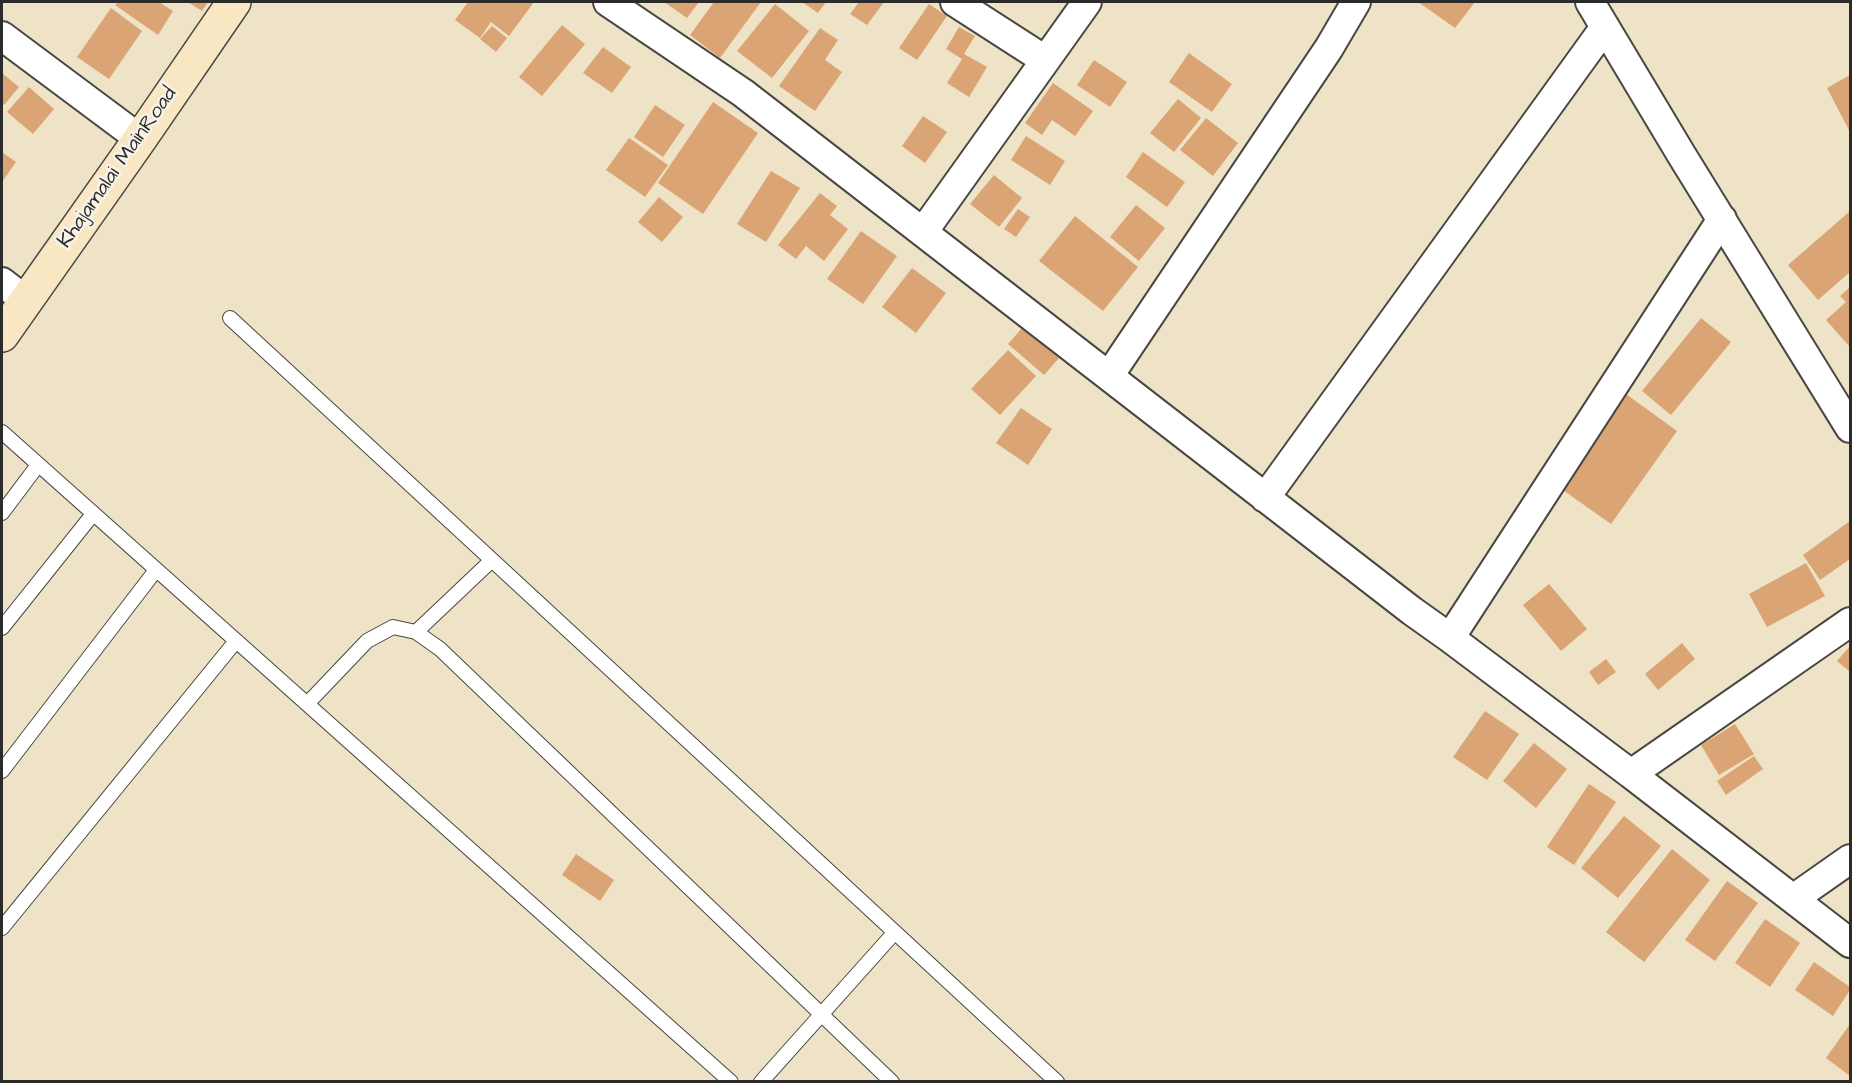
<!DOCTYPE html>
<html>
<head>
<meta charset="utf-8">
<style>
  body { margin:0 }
  #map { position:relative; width:1852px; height:1083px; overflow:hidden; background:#eee3c6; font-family:"Architects Daughter",sans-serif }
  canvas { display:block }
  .frame { position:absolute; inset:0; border:3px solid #2b2b2b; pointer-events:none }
</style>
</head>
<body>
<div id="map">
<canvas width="1852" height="1083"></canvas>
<div class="frame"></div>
</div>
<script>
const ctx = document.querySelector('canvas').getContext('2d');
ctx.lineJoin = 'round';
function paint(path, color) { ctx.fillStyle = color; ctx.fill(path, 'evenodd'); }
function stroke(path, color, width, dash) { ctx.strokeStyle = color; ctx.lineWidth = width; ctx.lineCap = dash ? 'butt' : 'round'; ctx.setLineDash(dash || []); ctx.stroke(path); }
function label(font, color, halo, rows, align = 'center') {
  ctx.font = font + ' "Architects Daughter",sans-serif'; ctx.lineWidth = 5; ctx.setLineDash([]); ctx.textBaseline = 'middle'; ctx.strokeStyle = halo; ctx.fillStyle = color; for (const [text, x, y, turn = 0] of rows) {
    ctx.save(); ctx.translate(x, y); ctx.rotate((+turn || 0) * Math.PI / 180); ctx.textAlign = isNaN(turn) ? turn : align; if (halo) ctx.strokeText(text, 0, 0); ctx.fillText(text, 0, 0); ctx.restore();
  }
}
const building = new Path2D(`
  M 118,2 L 159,2 L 173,11 L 158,35 L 115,5 Z
  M 188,2 L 208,2 L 202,11 Z
  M 468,2 L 534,2 L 509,36 L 491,22 L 480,38 L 455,20 Z
  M 664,2 L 699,2 L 687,18 Z
  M 714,2 L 761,2 L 720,58 L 690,35 Z
  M 802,2 L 826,2 L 818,13 Z
  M 859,2 L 884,2 L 867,25 L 850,14 Z
  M 1418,2 L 1475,2 L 1455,28 Z
  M 775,4 L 809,31 L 772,78 L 737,51 Z
  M 929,4 L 947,16 L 917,60 L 899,48 Z
  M 111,8 L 142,31 L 109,79 L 77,57 Z
  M 562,25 L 585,44 L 542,96 L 519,77 Z
  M 492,26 L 507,38 L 496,52 L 480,39 Z
  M 959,27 L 975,36 L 964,54 L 987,67 L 969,97 L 947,83 L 962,59 L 946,49 Z
  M 820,28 L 838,40 L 825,60 L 842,72 L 815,111 L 779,86 Z
  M 603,47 L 631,67 L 612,93 L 583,73 Z
  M 1189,53 L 1232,84 L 1212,112 L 1169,82 Z
  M 1094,60 L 1127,82 L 1110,107 L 1077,85 Z
  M 2,73 L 19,87 L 4,105 L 2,103 Z
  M 1850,75 L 1850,132 L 1827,88 Z
  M 1053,83 L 1093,111 L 1075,136 L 1052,120 L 1042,135 L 1025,123 Z
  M 29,87 L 54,109 L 33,134 L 7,112 Z
  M 1178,99 L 1201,118 L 1174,152 L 1150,133 Z
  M 713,102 L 758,133 L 703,214 L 658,183 Z
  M 655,105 L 685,125 L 663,157 L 634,137 Z
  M 923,116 L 947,132 L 925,163 L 902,146 Z
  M 1206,118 L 1238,143 L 1213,176 L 1180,150 Z
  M 1026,136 L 1065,161 L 1050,185 L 1011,160 Z
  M 629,138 L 668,165 L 645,197 L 606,170 Z
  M 2,152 L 16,162 L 2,182 Z
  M 1143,152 L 1185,182 L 1167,207 L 1126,177 Z
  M 771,171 L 800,188 L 766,242 L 737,224 Z
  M 994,175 L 1022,198 L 999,227 L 970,204 Z
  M 820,193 L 837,206 L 830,215 L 848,229 L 824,261 L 806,246 L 796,259 L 778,245 Z
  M 659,197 L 683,217 L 662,242 L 638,222 Z
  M 1136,205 L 1165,228 L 1139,261 L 1110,237 Z
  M 1018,209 L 1030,217 L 1016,237 L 1004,229 Z
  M 1849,212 L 1850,272 L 1818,300 L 1788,265 Z
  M 1075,216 L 1138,267 L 1103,311 L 1039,261 Z
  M 861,231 L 897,256 L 863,304 L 827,279 Z
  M 912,268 L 946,293 L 916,333 L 882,307 Z
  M 1850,287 L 1850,344 L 1849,346 L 1826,320 L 1846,302 L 1840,296 Z
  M 1701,318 L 1731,342 L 1671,415 L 1642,391 Z
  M 1022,328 L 1059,358 L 1044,375 L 1008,344 Z
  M 1008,350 L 1036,376 L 1000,415 L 971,389 Z
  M 1626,394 L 1677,431 L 1611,524 L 1560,488 Z
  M 1021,408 L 1052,429 L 1028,465 L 996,443 Z
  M 1850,521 L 1850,559 L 1820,580 L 1803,555 Z
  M 1806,563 L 1825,596 L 1767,627 L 1749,594 Z
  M 1549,584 L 1587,629 L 1561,651 L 1523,605 Z
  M 1682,643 L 1695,659 L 1658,690 L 1645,674 Z
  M 1850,646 L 1850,672 L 1837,661 Z
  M 1606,659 L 1616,672 L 1598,685 L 1589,672 Z
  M 1485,711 L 1519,734 L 1487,780 L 1453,757 Z
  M 1735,724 L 1754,754 L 1719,775 L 1701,745 Z
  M 1534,743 L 1567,769 L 1536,808 L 1503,781 Z
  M 1754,756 L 1763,769 L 1726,795 L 1717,781 Z
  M 1589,784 L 1616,802 L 1574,865 L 1547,847 Z
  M 1624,816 L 1661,846 L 1618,898 L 1581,868 Z
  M 1672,849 L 1710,880 L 1644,962 L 1606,932 Z
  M 576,854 L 614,880 L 600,901 L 562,875 Z
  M 1727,881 L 1758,903 L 1715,961 L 1685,940 Z
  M 1765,919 L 1800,943 L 1770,987 L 1735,963 Z
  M 1814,962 L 1850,987 L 1850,990 L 1833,1016 L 1795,990 Z
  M 1850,1024 L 1850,1076 L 1826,1058 Z`);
const lane = new Path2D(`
  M 230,318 L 1057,1082
  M 2,432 L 731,1082
  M 2,513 L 38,465
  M 2,628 L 93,514
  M 416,632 L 492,560
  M 307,704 L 367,641 L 393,627 L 416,632 L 440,649 L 892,1082
  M 2,771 L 156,570
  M 2,928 L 236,641
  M 761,1082 L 895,932`);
const street = new Path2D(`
  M 608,2 L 743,93 L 1412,611 L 1450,638 L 1631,774 L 1850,622
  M 955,2 L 1045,60
  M 1590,2 L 1681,154 L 1850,428
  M 2,36 L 140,139
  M 923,232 L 1087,2
  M 2,282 L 25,300
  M 1109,376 L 1329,48 L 1356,2
  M 1265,498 L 1605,27
  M 1450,638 L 1722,219
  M 1631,774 L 1850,943
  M 1793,899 L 1850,859`);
const secondary = new Path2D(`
  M 2,335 L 140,139 L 234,2`);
const streetNames = [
  ["Khajamalai MainRoad",118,168,-55]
];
paint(building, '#dba475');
stroke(lane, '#484742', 16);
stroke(street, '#484742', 32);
stroke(secondary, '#484742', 36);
stroke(lane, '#fff', 14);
stroke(street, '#fff', 28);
stroke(secondary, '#f9e7c3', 33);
label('21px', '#2b2b2b', '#f7f3e8', streetNames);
</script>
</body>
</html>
